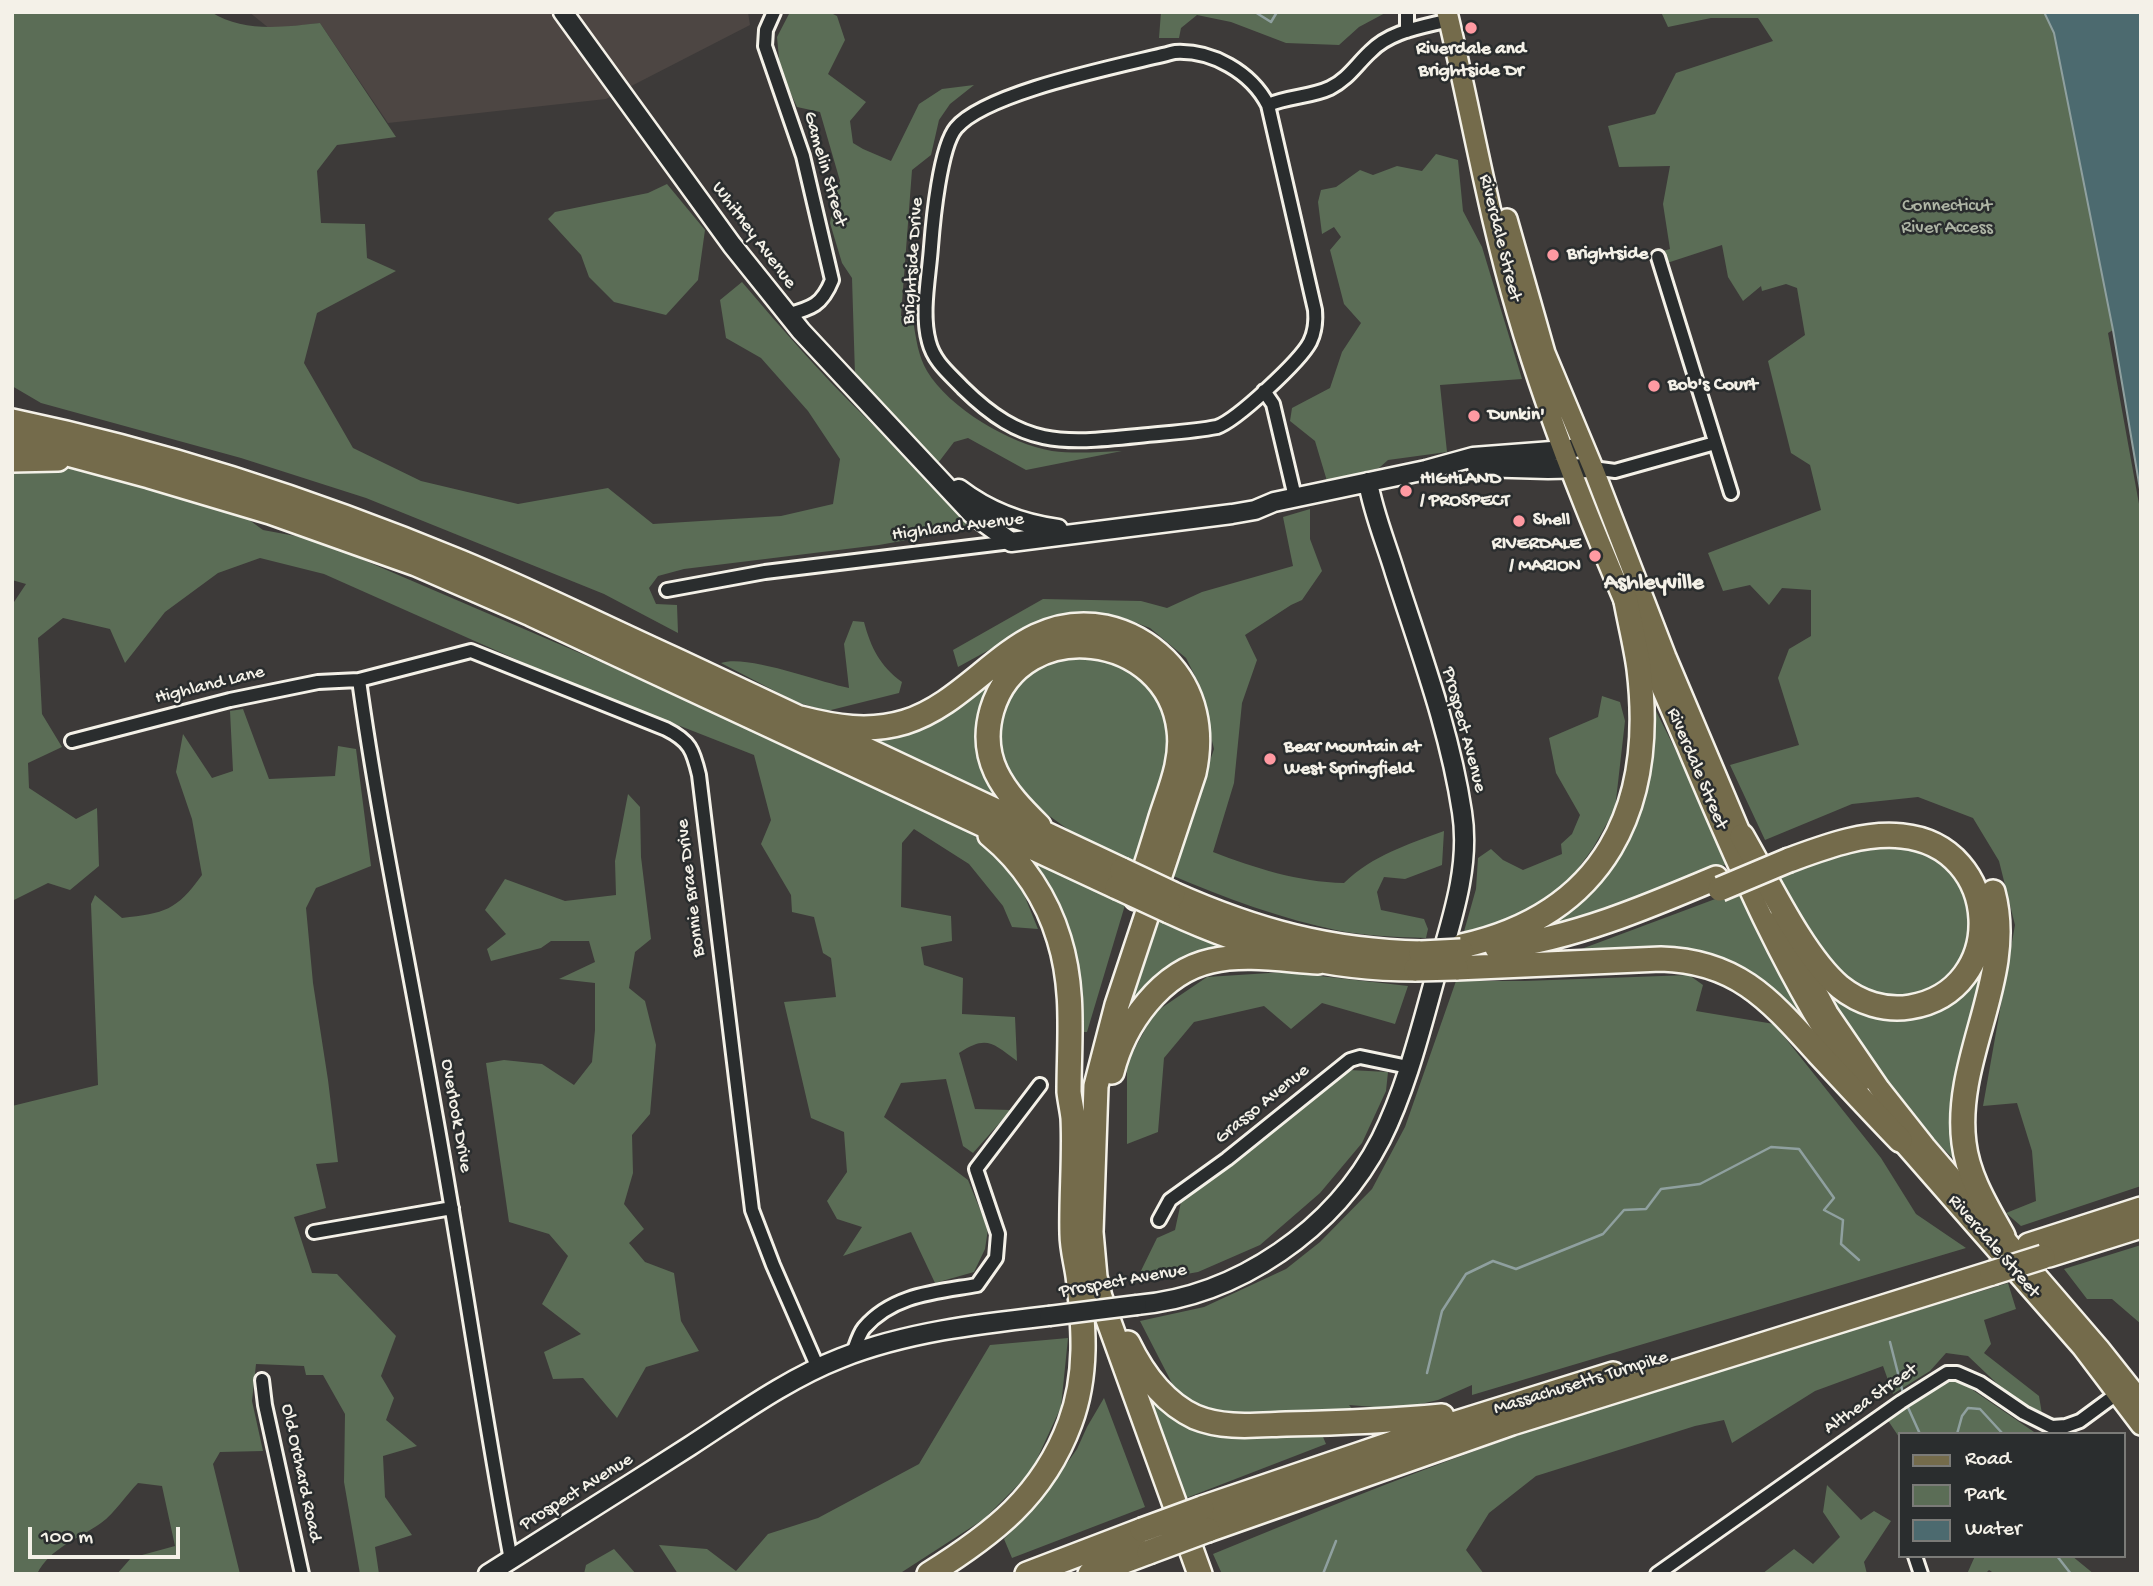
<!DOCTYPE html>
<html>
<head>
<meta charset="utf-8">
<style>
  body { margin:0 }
  #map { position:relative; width:2153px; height:1586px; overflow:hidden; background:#3d3a39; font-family:"Gochi Hand",sans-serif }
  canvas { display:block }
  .frame { position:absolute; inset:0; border:14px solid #f4f1e8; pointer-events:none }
  .legend { position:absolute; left:1898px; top:1432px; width:228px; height:126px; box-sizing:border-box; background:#2a2d2e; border:2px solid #7b7b78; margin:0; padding:9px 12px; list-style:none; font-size:21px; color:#f4f1e8 }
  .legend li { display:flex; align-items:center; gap:14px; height:35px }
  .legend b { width:35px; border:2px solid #7b7b78 }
  .scale { position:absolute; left:28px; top:1527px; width:152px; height:32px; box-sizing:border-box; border:4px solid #f4f1e8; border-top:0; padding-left:9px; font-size:21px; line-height:24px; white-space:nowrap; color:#f4f1e8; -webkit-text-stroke:5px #2a2d2e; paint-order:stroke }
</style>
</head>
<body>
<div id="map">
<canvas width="2153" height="1586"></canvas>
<div class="frame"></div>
<ul class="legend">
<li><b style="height:9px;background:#746b4b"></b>Road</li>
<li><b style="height:19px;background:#5b6d56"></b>Park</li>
<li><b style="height:19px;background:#4c6a6f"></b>Water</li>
</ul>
<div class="scale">100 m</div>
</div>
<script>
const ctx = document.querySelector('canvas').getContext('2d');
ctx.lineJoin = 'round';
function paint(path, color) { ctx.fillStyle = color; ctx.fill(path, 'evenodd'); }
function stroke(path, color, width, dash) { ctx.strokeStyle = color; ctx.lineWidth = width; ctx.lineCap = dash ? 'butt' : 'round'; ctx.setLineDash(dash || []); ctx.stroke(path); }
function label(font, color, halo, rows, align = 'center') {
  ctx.font = font + ' "Gochi Hand",sans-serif'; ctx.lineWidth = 5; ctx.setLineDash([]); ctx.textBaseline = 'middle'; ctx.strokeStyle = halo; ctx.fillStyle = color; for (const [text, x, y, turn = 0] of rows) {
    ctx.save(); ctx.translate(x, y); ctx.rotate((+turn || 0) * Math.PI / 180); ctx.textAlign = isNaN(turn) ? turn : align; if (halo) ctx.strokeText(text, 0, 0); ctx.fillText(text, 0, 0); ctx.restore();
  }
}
const built = new Path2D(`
  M 249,12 L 748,12 L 750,25 L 606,99 L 388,123 L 320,23 L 270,29 Z`);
const green = new Path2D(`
  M 12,12 L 211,12 C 244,33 283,27 320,23 L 396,137 L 337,145 L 317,171 L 321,223 L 365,224 L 367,258 L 396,271 L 317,313 L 304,363 L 353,448 L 421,481 L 518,504 L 608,488 L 653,524 L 781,516 L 833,504 L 840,459 L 808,411 L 761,358 L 726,338 L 720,300 L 742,282 C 782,329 821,374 865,417 C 902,454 942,487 974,528 L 879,545 L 684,569 L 658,576 L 649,588 L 656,604 L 677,605 L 678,633 L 604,594 L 366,498 L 241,458 L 41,403 L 12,386 Z
  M 790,12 L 829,12 L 837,16 L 845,40 L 828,74 L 866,102 L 850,121 L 853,143 L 863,149 L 891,161 L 919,104 L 942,89 L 974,85 L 950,104 L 939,120 L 931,155 L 912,170 L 901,316 L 913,320 C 916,338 918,356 927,371 C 949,408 1010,444 1052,451 C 1074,454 1099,452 1122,451 L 1026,470 L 968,438 L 954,442 L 938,463 L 855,375 L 852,278 L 842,263 L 830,223 L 834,198 L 840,181 L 820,112 L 797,107 L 780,70 L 777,37 Z
  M 1161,12 L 1387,12 L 1359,27 L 1339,45 L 1286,43 L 1231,22 L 1197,15 L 1181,28 L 1179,38 L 1159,38 Z
  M 1661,12 L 2044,12 L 2054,33 L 2113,330 L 2108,333 L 2141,515 L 2141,1186 L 2021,1226 L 2006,1213 L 2036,1201 L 2032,1151 L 2017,1103 L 1983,1106 L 2015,925 L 1999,861 L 1973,818 L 1918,797 L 1852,804 L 1765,840 L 1730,765 L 1799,745 L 1778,678 L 1789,649 L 1811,636 L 1811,590 L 1782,588 L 1769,605 L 1750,585 L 1723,591 L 1708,553 L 1821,510 L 1810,465 L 1791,453 L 1768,361 L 1805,335 L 1797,288 L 1786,284 L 1762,291 L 1761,286 L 1743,301 L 1728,277 L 1722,245 L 1667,263 L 1663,251 L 1670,249 L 1663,204 L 1670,166 L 1619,167 L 1608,126 L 1655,114 L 1676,73 L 1773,41 L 1758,18 L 1711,18 L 1668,27 Z
  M 1436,154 L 1458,160 L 1463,211 L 1482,247 L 1522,379 L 1440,385 L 1447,452 L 1388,460 L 1379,468 L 1327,481 L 1315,441 L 1290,421 L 1292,408 L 1330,388 L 1342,352 L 1361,323 L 1344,304 L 1330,250 L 1341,237 L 1334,227 L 1322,234 L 1318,202 L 1321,190 L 1336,187 L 1360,170 L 1373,175 L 1397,166 L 1422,171 Z
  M 667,184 L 705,230 L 698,280 L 666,315 L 614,302 L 589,277 L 581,255 L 548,219 L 555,212 L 648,193 Z
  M 26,466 L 80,469 L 241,514 L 263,530 L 317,540 L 817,755 L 948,816 L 1012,865 L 1038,929 L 1012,927 L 1003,906 L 969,864 L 914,829 L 902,843 L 901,907 L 951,916 L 952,941 L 921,947 L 924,965 L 963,978 L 962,1014 L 1015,1017 L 1017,1061 C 992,1043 987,1035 959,1053 L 975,1109 L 1011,1110 L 973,1153 L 963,1146 L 946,1079 L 901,1083 L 884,1117 L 968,1180 L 988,1229 L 985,1249 L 974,1272 L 935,1283 L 911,1232 L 843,1256 L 862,1227 L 837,1219 L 827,1201 L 847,1172 L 844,1132 L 811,1118 L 784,1002 L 836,997 L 831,958 L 823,953 L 814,917 L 792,912 L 791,895 L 761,844 L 771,820 L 754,755 L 558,678 L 324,574 L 260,558 L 218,573 L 165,612 L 125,663 L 110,629 L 63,618 L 38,638 L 42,714 L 62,747 L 28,763 L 29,788 L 76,819 L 97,808 L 99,866 L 70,890 L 48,883 L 12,901 L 12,605 L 26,584 L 12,580 L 12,471 Z
  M 1310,509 L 1310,539 L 1322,571 L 1302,600 L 1291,605 L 1245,635 L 1257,660 L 1242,703 L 1234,783 L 1213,852 C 1255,868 1298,882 1344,883 C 1373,855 1407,845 1444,831 L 1442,865 L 1405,879 L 1384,877 L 1377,892 L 1381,910 L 1424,919 L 1428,929 L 1426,938 C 1397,937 1368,936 1340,931 C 1282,919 1225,898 1171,875 L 1214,749 L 1198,682 L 1186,658 L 1150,628 L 1118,616 L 1079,614 L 1038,623 L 958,667 L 953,650 L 1043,599 L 1141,601 L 1167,608 L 1202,592 L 1293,566 L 1283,517 Z
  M 853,621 L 864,622 C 871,648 880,666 902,682 L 899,693 L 827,711 L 796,702 L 721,663 C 747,654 819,682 849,688 L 844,644 Z
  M 1057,655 L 1113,657 L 1158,692 L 1168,717 L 1171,751 L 1137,867 L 1084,841 L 1044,812 L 1018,791 L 1001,764 L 996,738 L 1010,687 Z
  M 1006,667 L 992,682 L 1005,800 L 1002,805 L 852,737 Z
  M 1602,696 L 1620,702 L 1625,721 L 1615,809 L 1593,848 L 1563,889 L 1513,919 L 1463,935 L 1476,889 L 1478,858 L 1491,849 L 1503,860 L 1523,870 L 1562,854 L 1561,844 L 1572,834 L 1580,815 L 1556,773 L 1549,738 L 1598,717 Z
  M 1650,699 L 1698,795 L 1727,864 L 1666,891 L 1520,937 L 1611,858 Z
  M 243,709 L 269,779 L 335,776 L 338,746 L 356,749 L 371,866 L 316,888 L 306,908 L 313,983 L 328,1080 L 338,1162 L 316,1164 L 326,1208 L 294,1217 L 312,1273 L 337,1274 L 396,1336 L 381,1376 L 394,1398 L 386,1420 L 417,1446 L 383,1456 L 385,1497 L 412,1535 L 375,1547 L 379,1574 L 360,1574 L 344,1482 L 345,1414 L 323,1375 L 306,1375 L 304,1366 L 256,1364 L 252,1401 L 263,1451 L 220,1452 L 213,1464 L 240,1574 L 117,1574 L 131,1558 L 175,1546 L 162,1486 L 138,1483 C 126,1495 115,1513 101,1523 C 78,1539 50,1548 37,1574 L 12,1574 L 12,1106 L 98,1085 L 91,904 L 95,895 L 122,918 C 165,913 176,911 202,875 L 192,819 L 176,772 L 183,734 L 212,778 L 233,771 L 230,711 Z
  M 628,794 L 640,807 L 641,857 L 651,939 L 635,952 L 629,988 L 645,1001 L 656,1045 L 650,1114 L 632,1135 L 633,1173 L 624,1204 L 644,1229 L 629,1243 L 645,1262 L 674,1273 L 681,1321 L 699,1351 L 646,1367 L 617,1418 L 583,1378 L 553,1379 L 544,1352 L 581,1334 L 542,1304 L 568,1256 L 549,1234 L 509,1222 L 486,1063 L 504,1060 L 542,1064 L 574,1085 L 592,1062 L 595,1030 L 595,983 L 559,979 L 595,962 L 589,941 L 551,941 L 541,948 L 491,961 L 487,949 L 506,934 L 485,910 L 505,879 L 565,901 L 616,895 L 615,861 Z
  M 1862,842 L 1927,848 L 1953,865 L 1977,925 L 1967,958 L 1947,984 L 1896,1000 L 1872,996 L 1839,976 L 1794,909 L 1777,875 Z
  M 1020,854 L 1124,899 L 1125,905 L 1087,1032 L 1076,1032 L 1075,999 Z
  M 1742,889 L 1775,968 L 1820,1046 L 1753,977 L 1580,954 L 1576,951 Z
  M 1152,912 L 1245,947 L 1213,950 L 1117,1029 Z
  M 1988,924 L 1962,1167 C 1904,1112 1858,1047 1818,977 L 1827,982 L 1929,1008 Z
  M 1285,972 L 1408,986 L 1395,1024 L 1322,1003 L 1291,1029 L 1264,1006 L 1194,1022 L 1164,1058 L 1158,1132 L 1127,1144 L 1127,1063 L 1154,1013 L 1207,977 Z
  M 1689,975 L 1703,985 L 1696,1011 L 1774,1024 L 1881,1158 L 1916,1214 L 1966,1248 L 1472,1395 L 1472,1385 L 1438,1400 L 1399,1409 L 1349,1405 L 1356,1413 L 1249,1415 L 1210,1411 L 1177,1393 L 1140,1321 L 1204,1307 L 1286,1269 L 1320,1242 L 1372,1189 L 1405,1127 L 1456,981 L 1524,981 Z
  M 1349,1070 L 1388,1072 L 1386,1091 L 1362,1143 L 1320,1193 L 1260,1245 L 1198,1272 L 1135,1283 L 1157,1238 L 1175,1230 L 1181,1202 Z
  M 2141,1245 L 2141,1324 L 2112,1299 L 2087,1299 L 2064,1269 Z
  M 2008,1283 L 2016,1309 L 1984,1320 L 1991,1344 L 1984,1353 L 2039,1396 L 2042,1414 L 2008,1394 L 1968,1356 L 1946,1353 L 1930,1371 L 1893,1394 L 1883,1366 L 1815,1391 L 1732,1443 L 1724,1420 L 1695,1426 L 1536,1476 L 1489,1513 L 1466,1550 L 1484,1574 L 1222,1574 L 1213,1554 C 1303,1517 1392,1481 1483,1448 C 1656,1386 1833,1337 2008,1283 Z
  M 1068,1338 L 1061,1407 L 1031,1472 L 984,1519 L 899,1574 L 678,1574 L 659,1545 L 707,1549 L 736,1571 L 768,1534 L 818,1518 L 919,1464 L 990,1345 Z
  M 1943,1380 L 1961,1382 L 2037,1434 L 1899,1434 L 1899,1437 L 1887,1419 Z
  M 1143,1383 L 1163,1403 L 1321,1432 L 1326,1444 L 1181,1500 Z
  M 1104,1398 L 1145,1507 L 1012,1558 L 1004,1539 L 1041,1500 L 1077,1449 L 1087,1427 Z
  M 1827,1485 L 1861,1520 L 1874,1511 L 1891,1521 L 1864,1562 L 1867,1574 L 1762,1574 L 1794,1549 L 1813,1564 L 1840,1537 L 1823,1512 Z
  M 614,1549 L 636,1574 L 584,1574 L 586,1565 Z
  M 1975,1556 L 2072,1556 L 2094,1574 L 1995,1574 L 1989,1570 L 1985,1574 L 1967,1574 Z`);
const water = new Path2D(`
  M 2044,12 L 2141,12 L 2141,495 L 2113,330 L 2054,33 Z`);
const stream = new Path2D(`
  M 1255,12 L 1271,22 L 1277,12
  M 1890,1342 L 1904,1397
  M 1427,1373 L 1442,1311 L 1466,1274 L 1493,1261 L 1516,1269 L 1603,1234 L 1624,1210 L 1646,1209 L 1661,1189 L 1700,1184 L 1771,1147 L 1799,1149 L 1834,1198 L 1824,1210 L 1843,1220 L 1841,1244 L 1859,1260
  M 1906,1403 L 1920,1434
  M 1957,1434 L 1962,1416 L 1968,1408 L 1980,1409 L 2003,1434
  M 2057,1556 L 2071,1574
  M 1323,1574 L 1336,1541`);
const street = new Path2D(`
  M 774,12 L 766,30 L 765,46 L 803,156 L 832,280 C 822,305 812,308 787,315
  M 1407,12 L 1407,31
  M 1175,52 C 1212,50 1251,72 1268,105 L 1315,310 C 1316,321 1315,332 1310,342 C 1300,361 1237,420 1217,427 C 1191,432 1165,433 1138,436 C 1060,444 1023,447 963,388 C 950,374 934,362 929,342 C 921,313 929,277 931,247 C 933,221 940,147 956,128 C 987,91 1125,65 1175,52 Z
  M 1268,105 C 1288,96 1311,97 1330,88 C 1348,79 1356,65 1370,52 C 1390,31 1422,27 1449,20
  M 1658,257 L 1731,493
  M 1264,391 L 1273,404 L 1295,497
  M 1593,468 L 1615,471 L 1715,443
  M 667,590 L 765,572 L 1011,542
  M 359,680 C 379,825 410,968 435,1112 C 462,1261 483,1411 511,1560
  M 72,741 L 230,700 L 318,682 L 359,680 L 471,651 L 666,729 C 690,741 693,750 699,775 L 752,1210 L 773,1265 L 818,1368
  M 1159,1220 L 1170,1200 L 1227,1159 L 1350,1060 L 1360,1057 L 1408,1067
  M 314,1232 L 452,1208
  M 853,1353 C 856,1345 859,1334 864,1328 C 893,1294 937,1292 977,1285 L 996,1258 L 998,1234 L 976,1169 L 1040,1085
  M 262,1380 L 265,1405 L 302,1574
  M 1915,1556 L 1921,1574
  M 1657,1574 L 1901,1402 L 1947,1373 L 1957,1373 L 1980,1383 L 2024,1413 L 2052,1427 L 2066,1426 L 2080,1421 L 2118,1393`);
const secondary = new Path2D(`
  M 563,12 L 732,245 L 801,331 L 972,514 L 1011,542 L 1232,514 L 1255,510 L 1274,502 L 1426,470 L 1473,457 L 1565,450 L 1575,448
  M 1477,467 L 1548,469 L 1593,468
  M 959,489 C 989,512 1021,524 1058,529
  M 1137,1305 C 1238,1296 1335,1229 1381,1139 C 1406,1089 1420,1032 1435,978 C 1450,925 1471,868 1462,812 C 1450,731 1420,651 1395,573 C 1386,543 1373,512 1368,482
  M 488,1574 C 556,1531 623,1489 690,1446 C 738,1415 787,1379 841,1358 C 907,1332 979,1324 1049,1316`);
const primary = new Path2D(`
  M 1447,12 C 1471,112 1488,214 1517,312 C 1560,460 1625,603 1686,744 C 1736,862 1785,980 1859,1085
  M 1507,219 L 1545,353 L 1593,468 L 1666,657 L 1748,851
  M 1778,920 L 1828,1013 L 1880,1089 L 1925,1146 L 2099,1348 L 2141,1401
  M 1891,1129 L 2082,1347 L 2141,1425`);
const highway = new Path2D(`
  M 12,421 C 166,453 315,502 460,562 C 535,593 607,629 680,662 C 828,731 975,801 1122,870
  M 12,439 L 149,476 L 270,512 L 416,564 L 531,614 L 1117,887
  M 12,460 L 58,459
  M 800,718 C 835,727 869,733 905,722 C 979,699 1017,610 1105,627 C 1128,632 1149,644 1165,660 C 1196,691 1203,732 1194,773 L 1117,1005 L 1096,1086 L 1091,1232 L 1095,1277 L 1100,1297 L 1200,1574
  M 1039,826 C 1023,810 1006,793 996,772 C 987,753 986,731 992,710 C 1021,613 1168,631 1179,730 C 1183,760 1170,789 1161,817 C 1153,844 1144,871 1136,898
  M 1742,836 C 1767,879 1803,956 1840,987 C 1860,1003 1885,1011 1910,1007 C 2009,991 2003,846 1902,836 C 1863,832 1825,847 1789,860
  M 1993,892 C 2016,977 1953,1058 1964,1143 C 1968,1177 1987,1207 2003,1236
  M 1173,894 C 1256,931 1330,951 1421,953
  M 1169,911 C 1251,949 1326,969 1416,969
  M 1462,946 C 1605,914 1656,808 1639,669 C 1636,646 1630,623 1626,601
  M 1497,948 C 1574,938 1645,908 1716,878
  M 1456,968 L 1661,959 C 1738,961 1771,1001 1819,1054 C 1846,1083 1873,1112 1900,1140
  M 1112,1072 C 1124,1024 1161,972 1211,961 C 1245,953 1284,960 1318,962
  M 2029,1245 L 2141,1209
  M 2049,1255 L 2141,1226
  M 1128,1343 C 1143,1374 1163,1402 1195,1417 C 1224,1429 1255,1425 1286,1424 C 1338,1423 1390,1421 1442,1416
  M 1202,1508 L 1402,1440 L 1613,1374
  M 1208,1530 L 1512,1423 L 1992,1273
  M 929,1574 C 993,1534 1043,1496 1070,1423 C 1088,1375 1084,1326 1078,1276 C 1076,1262 1072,1248 1072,1234 C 1071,1196 1075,1156 1073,1118 C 1072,1109 1070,1101 1069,1092 C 1069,1040 1075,990 1059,939 C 1047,899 1023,862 990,835
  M 1027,1574 L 1142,1530
  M 1090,1574 L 1149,1552`);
const secondaryBridge = new Path2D(`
  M 1049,1316 L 1137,1305`);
const highwayBridge = new Path2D(`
  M 1122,870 L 1173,894
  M 1117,887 L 1169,911
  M 1720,889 L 1789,860
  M 1421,953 L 1461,951
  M 1416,969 L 1456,968
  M 1992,1273 L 2043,1257
  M 1142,1530 L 1202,1508
  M 1149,1552 L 1208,1530`);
const markers = [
  [1471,28,7,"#ff9aa2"],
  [1553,255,7,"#ff9aa2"],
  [1654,386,7,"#ff9aa2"],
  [1474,416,7,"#ff9aa2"],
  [1406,491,7,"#ff9aa2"],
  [1519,521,7,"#ff9aa2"],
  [1595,556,7,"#ff9aa2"],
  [1270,759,7,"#ff9aa2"]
];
const poiNames = [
  ["Riverdale and",1471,50,"center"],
  ["Brightside Dr",1471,72,"center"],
  ["Brightside",1567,255],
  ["Bob's Court",1668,386],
  ["Dunkin'",1488,416],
  ["HIGHLAND",1420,480],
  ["/ PROSPECT",1420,502],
  ["Shell",1533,521],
  ["RIVERDALE",1581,545,"right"],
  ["/ MARION",1581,567,"right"],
  ["Bear Mountain at",1284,748],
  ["West Springfield",1284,770]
];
const streetNames = [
  ["Gamelin Street",824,169,74],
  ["Whitney Avenue",753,236,53],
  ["Riverdale Street",1499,238,76],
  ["Brightside Drive",914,261,-86],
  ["Highland Avenue",958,528,-7],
  ["Highland Lane",210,686,-14],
  ["Prospect Avenue",1463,730,75],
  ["Riverdale Street",1696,769,67],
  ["Bonnie Brae Drive",692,888,-97],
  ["Grasso Avenue",1263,1105,-39],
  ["Overlook Drive",455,1116,80],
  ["Riverdale Street",1993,1247,49],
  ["Prospect Avenue",1123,1282,-10],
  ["Massachusetts Turnpike",1581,1384,-17],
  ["Althea Street",1871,1400,-35],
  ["Old Orchard Road",300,1473,78],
  ["Prospect Avenue",577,1493,-32]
];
const parkNames = [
  ["Connecticut",1947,207],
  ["River Access",1947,229]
];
const quarterNames = [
  ["Ashleyville",1654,584]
];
paint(built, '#4d4643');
paint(green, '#5b6d56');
paint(water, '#4c6a6f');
stroke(water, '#8fa09f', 2);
stroke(stream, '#8fa09f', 2.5);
stroke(street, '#f4f1e8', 18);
stroke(secondary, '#f4f1e8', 23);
stroke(primary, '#f4f1e8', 24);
stroke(highway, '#f4f1e8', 28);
stroke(street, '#2a2d2e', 12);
stroke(secondary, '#2a2d2e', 18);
stroke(primary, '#746b4b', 19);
stroke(highway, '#746b4b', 23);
stroke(secondaryBridge, '#f4f1e8', 23, []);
stroke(highwayBridge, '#f4f1e8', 28, []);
stroke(secondaryBridge, '#2a2d2e', 18);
stroke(highwayBridge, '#746b4b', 23);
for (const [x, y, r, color] of markers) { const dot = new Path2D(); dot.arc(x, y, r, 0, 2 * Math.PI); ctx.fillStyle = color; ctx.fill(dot); stroke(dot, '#2a2d2e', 2.5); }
label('bold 19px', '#f4f1e8', '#2a2d2e', poiNames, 'left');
label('19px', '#f4f1e8', '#2a2d2e', streetNames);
label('19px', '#afb6a6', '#2a2d2e', parkNames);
label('bold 23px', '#f4f1e8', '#2a2d2e', quarterNames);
</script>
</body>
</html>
